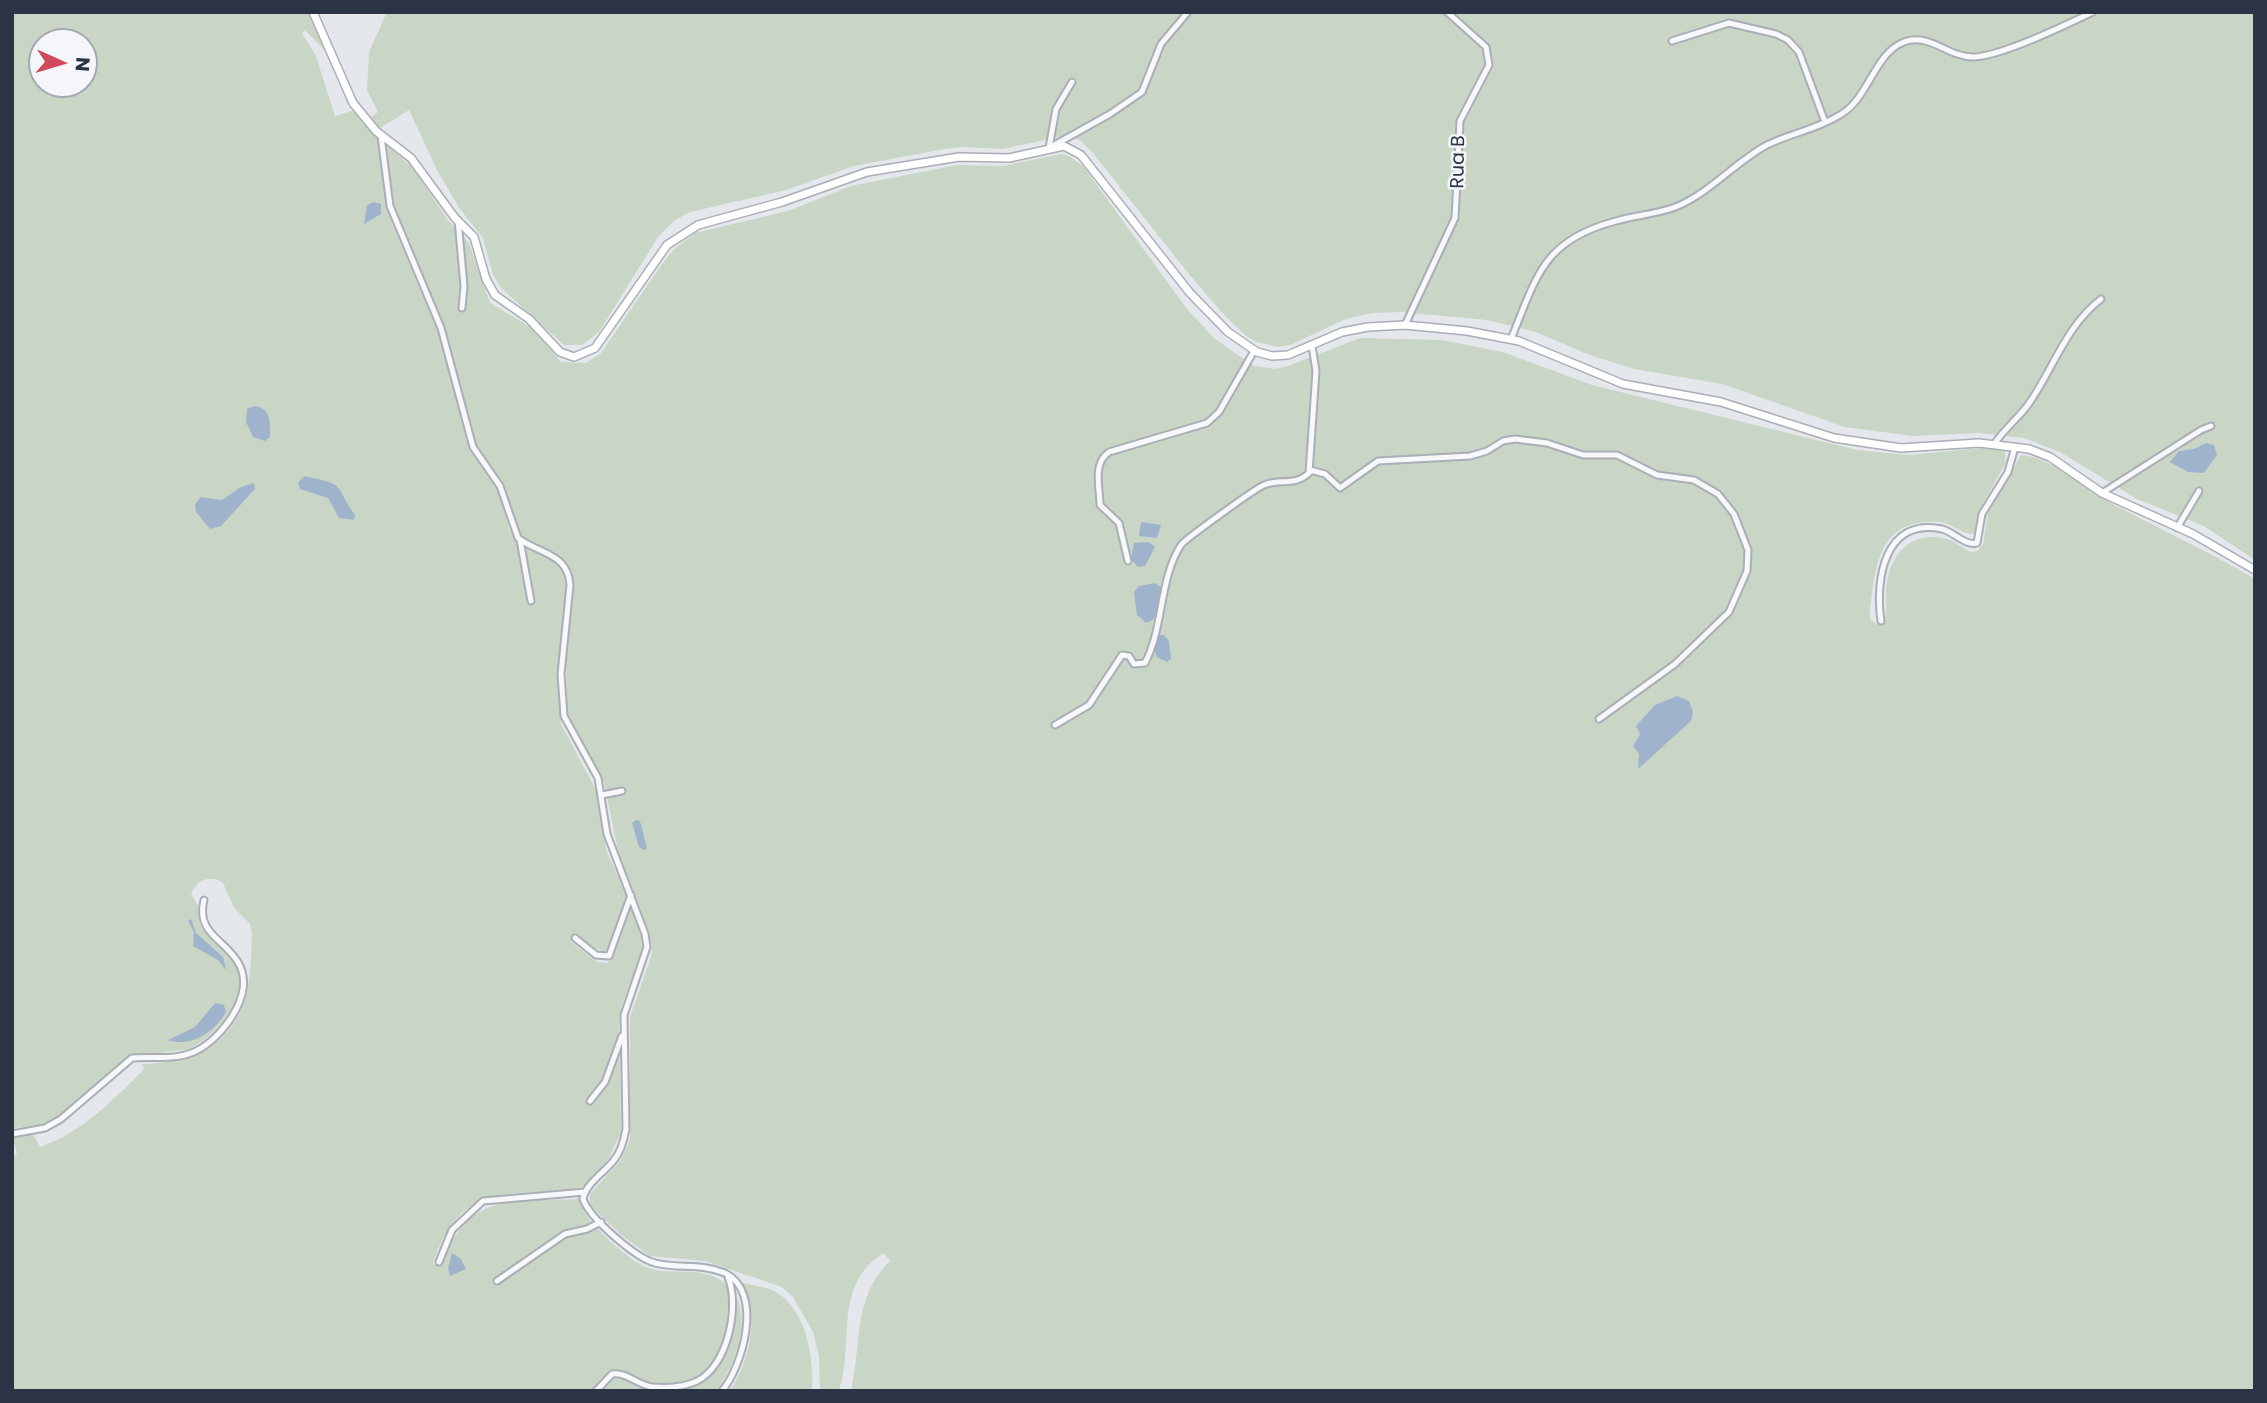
<!DOCTYPE html>
<html>
<head>
<meta charset="utf-8">
<style>
  body { margin:0 }
  #map { position:relative; width:2267px; height:1403px; overflow:hidden; background:#e4e7ec; font-family:Poppins,sans-serif }
  canvas { display:block }
  .frame { position:absolute; inset:0; border:14px solid #2b3445; pointer-events:none }
  .north { position:absolute; left:28px; top:28px; width:70px; height:70px; box-sizing:border-box; background:#f4f6f9; border:2px solid #a4a8b1; border-radius:50%; rotate:94deg; font-size:19px; font-weight:700; line-height:28px; text-align:center; color:#2b3445 }
  .north::after { content:''; display:block; margin:auto; width:24px; height:32px; background:#d1495b; clip-path:polygon(50% 0,100% 100%,50% 72%,0 100%) }
</style>
</head>
<body>
<div id="map">
<canvas width="2267" height="1403"></canvas>
<div class="frame"></div>
<div class="north">N</div>
</div>
<script>
const ctx = document.querySelector('canvas').getContext('2d');
ctx.lineJoin = 'round';
function paint(path, color) { ctx.fillStyle = color; ctx.fill(path, 'evenodd'); }
function stroke(path, color, width, dash) { ctx.strokeStyle = color; ctx.lineWidth = width; ctx.lineCap = dash ? 'butt' : 'round'; ctx.setLineDash(dash || []); ctx.stroke(path); }
function label(font, color, halo, rows, align = 'center') {
  ctx.font = font + ' Poppins,sans-serif'; ctx.lineWidth = 5; ctx.setLineDash([]); ctx.textBaseline = 'middle'; ctx.strokeStyle = halo; ctx.fillStyle = color; for (const [text, x, y, turn = 0] of rows) {
    ctx.save(); ctx.translate(x, y); ctx.rotate((+turn || 0) * Math.PI / 180); ctx.textAlign = isNaN(turn) ? turn : align; if (halo) ctx.strokeText(text, 0, 0); ctx.fillText(text, 0, 0); ctx.restore();
  }
}
const green = new Path2D(`
  M 12,12 L 310,12 L 331,57 L 305,30 L 302,33 L 316,56 L 335,116 L 354,110 L 378,139 L 389,216 L 438,332 L 472,452 L 500,493 L 509,529 L 517,543 L 529,602 L 534,602 L 523,546 L 558,562 L 565,572 L 567,585 L 559,662 L 561,724 L 596,790 L 607,852 L 627,897 L 606,952 L 590,947 L 576,935 L 570,941 L 597,962 L 607,963 L 613,958 L 631,906 L 641,934 L 642,950 L 621,1007 L 619,1021 L 621,1132 L 609,1158 L 583,1187 C 507,1200 463,1176 433,1264 L 441,1265 C 469,1191 511,1202 579,1199 C 580,1218 631,1263 649,1268 C 670,1275 692,1268 712,1276 C 761,1294 740,1361 716,1391 L 12,1391 L 12,1157 L 17,1154 L 12,1137 L 32,1132 L 40,1147 C 83,1132 113,1100 144,1069 L 142,1064 C 187,1063 230,1048 245,1000 C 251,982 251,953 252,934 L 250,924 L 234,908 L 223,883 C 210,874 197,880 191,894 L 198,905 L 199,922 L 203,930 L 234,962 L 239,974 L 240,993 L 228,1017 L 208,1037 L 190,1049 L 128,1057 L 58,1117 L 43,1124 L 12,1129 ZM 42,42 L 84,42 L 84,84 L 42,84 Z
  M 387,12 L 2255,12 L 2255,560 L 2204,526 L 2137,499 L 2060,452 L 2024,438 L 1979,433 L 1913,436 L 1845,427 L 1722,384 L 1634,369 L 1587,354 L 1536,332 L 1487,320 L 1401,312 L 1372,313 L 1346,319 L 1290,345 L 1278,347 L 1257,342 L 1246,336 L 1225,316 L 1188,273 L 1093,153 L 1081,141 L 1067,135 L 1003,149 L 963,147 L 944,149 L 854,166 L 786,190 L 690,212 L 675,220 L 658,237 L 599,332 L 582,345 L 564,345 L 501,288 L 493,275 L 483,238 L 460,209 L 437,170 L 409,110 L 380,128 L 370,118 L 378,112 L 367,90 L 369,52 Z
  M 386,144 L 414,169 L 447,219 L 469,243 L 490,303 L 532,328 L 561,362 L 586,363 L 601,353 L 662,264 L 673,250 L 695,233 L 788,211 L 851,186 L 957,165 L 1003,166 L 1061,154 L 1069,156 L 1083,166 L 1187,309 L 1215,339 L 1254,366 L 1275,369 L 1288,366 L 1360,338 L 1442,340 L 1503,352 L 1592,385 L 1857,450 L 1908,455 L 1983,448 L 2005,451 L 2005,464 L 1979,511 L 1974,534 C 1963,535 1952,523 1939,522 C 1892,519 1879,546 1873,586 C 1872,597 1869,608 1870,619 L 1876,624 L 1882,623 C 1889,614 1885,602 1886,591 C 1888,557 1909,529 1947,539 C 1956,541 1962,549 1971,552 L 1977,551 L 1983,544 L 1988,513 L 2021,455 C 2055,458 2083,488 2111,503 C 2159,529 2208,551 2255,579 L 2255,1391 L 851,1391 C 862,1343 852,1298 890,1261 L 884,1253 C 832,1284 855,1343 839,1391 L 820,1391 L 819,1356 L 813,1332 L 793,1297 L 782,1287 L 705,1261 L 650,1256 L 620,1234 L 590,1205 L 590,1194 L 621,1160 L 630,1140 L 630,1017 L 651,957 L 652,944 L 618,851 L 604,782 L 567,713 L 566,654 L 572,587 L 569,568 L 560,557 L 527,541 L 516,532 L 506,498 L 476,446 L 441,319 L 395,211 Z
  M 740,1282 C 751,1286 766,1286 776,1292 C 807,1311 814,1358 812,1391 L 730,1391 C 751,1357 760,1319 740,1282 Z`);
const water = new Path2D(`
  M 374,202 L 381,204 L 381,214 L 364,224 L 367,205 Z
  M 254,406 C 272,408 270,423 270,437 L 265,441 L 253,437 L 246,422 L 247,409 Z
  M 2206,443 L 2214,445 L 2217,455 L 2204,473 L 2188,472 L 2170,462 L 2179,451 L 2194,449 Z
  M 305,476 C 347,486 332,481 355,515 L 354,520 L 339,518 L 328,498 L 300,489 L 298,482 Z
  M 254,483 L 255,489 L 221,526 L 210,529 L 196,512 L 195,504 L 201,497 L 222,500 L 241,487 Z
  M 1141,522 L 1161,525 L 1157,538 L 1139,536 Z
  M 1149,542 L 1155,547 L 1145,566 L 1138,567 L 1131,559 L 1134,543 Z
  M 1155,583 L 1162,588 L 1154,619 L 1146,623 L 1137,615 L 1134,592 L 1139,586 Z
  M 1160,635 L 1164,635 L 1169,641 L 1171,659 L 1167,662 L 1157,657 L 1154,649 Z
  M 1677,696 L 1689,701 L 1693,712 L 1691,721 L 1638,769 L 1639,754 L 1633,746 L 1640,734 L 1636,726 L 1655,705 Z
  M 636,820 L 640,821 L 647,848 L 644,850 L 639,847 L 632,823 Z
  M 191,919 L 196,933 L 223,957 L 226,970 L 218,960 L 193,946 L 194,932 L 188,921 Z
  M 215,1003 L 224,1005 L 226,1012 C 215,1032 190,1048 168,1040 L 195,1027 Z
  M 452,1253 L 461,1259 L 466,1269 L 450,1276 L 448,1268 Z`);
const street = new Path2D(`
  M 1672,41 L 1729,23 L 1776,34 L 1788,40 L 1799,52 L 1825,122
  M 381,136 L 390,206 L 441,328 L 473,447 L 500,486 L 518,538 C 539,554 568,553 570,585 L 561,674 L 564,716 L 598,778 L 607,834 L 645,934 L 647,947 L 624,1015 L 626,1129 C 624,1140 621,1152 614,1160 C 604,1173 586,1183 583,1199 C 590,1219 636,1258 655,1263 C 678,1269 702,1263 725,1273 C 764,1292 743,1366 722,1391
  M 1049,148 L 1110,114 L 1142,92 L 1161,44 L 1188,12
  M 1049,148 L 1056,109 L 1072,82
  M 458,220 L 464,286 L 462,308
  M 1405,325 L 1455,218 L 1460,121 L 1489,65 L 1486,47 L 1447,12
  M 1511,339 C 1537,276 1543,240 1616,221 C 1636,215 1659,214 1678,206 C 1710,192 1735,163 1765,146 C 1790,133 1819,129 1843,113 C 1869,96 1875,53 1904,42 C 1929,32 1949,58 1974,57 C 2002,56 2066,25 2093,12
  M 1995,443 C 2005,428 2020,417 2030,402 C 2054,367 2066,326 2101,299
  M 1310,470 L 1325,474 L 1340,488 L 1378,461 L 1470,456 L 1487,451 L 1503,441 L 1515,439 L 1547,443 L 1583,455 L 1617,455 L 1657,475 L 1694,480 L 1718,494 L 1734,514 L 1748,550 L 1747,571 L 1729,612 L 1675,664 L 1599,719
  M 2102,493 L 2201,430 L 2211,426
  M 2177,528 L 2199,491
  M 520,540 L 531,601
  M 1128,561 L 1119,523 L 1100,505 C 1100,487 1092,464 1109,452 L 1207,423 L 1219,412 L 1254,351
  M 1881,621 C 1875,580 1884,517 1942,529 C 1954,532 1965,546 1977,543 L 1982,514 L 2008,472 L 2015,447
  M 1055,725 L 1089,705 L 1122,655 L 1129,656 L 1134,664 L 1145,663 C 1164,627 1159,579 1181,545 C 1184,540 1256,488 1264,485 C 1281,478 1294,487 1309,473 L 1316,371 L 1312,346
  M 602,795 L 622,791
  M 575,938 L 596,955 L 609,956 L 631,895
  M 590,1101 L 605,1082 L 622,1036
  M 12,1134 L 45,1128 L 61,1119 L 132,1058 C 153,1056 175,1061 196,1051 C 222,1038 254,996 240,966 C 228,940 195,935 204,900
  M 439,1262 L 452,1230 L 483,1201 L 585,1192
  M 497,1281 L 565,1234 L 587,1229 L 601,1222
  M 596,1391 L 612,1374 C 628,1372 638,1386 653,1387 C 667,1388 685,1387 697,1381 C 728,1366 740,1306 728,1277`);
const secondary = new Path2D(`
  M 313,12 L 353,103 L 376,131 L 411,158 L 455,218 L 474,237 L 486,279 L 495,295 L 529,319 L 560,352 L 574,357 L 595,348 L 667,245 L 698,225 L 782,202 L 867,172 L 959,157 L 1009,158 L 1064,146 L 1081,155 L 1190,293 L 1228,332 L 1257,352 L 1272,356 L 1288,355 L 1342,332 L 1368,327 L 1405,325 L 1467,331 L 1519,341 L 1623,384 L 1721,402 L 1834,438 L 1901,448 L 1979,443 L 2029,449 L 2050,457 L 2102,493 L 2193,534 L 2255,570`);
const streetNames = [
  ["Rua B",1459,162,-89]
];
paint(green, '#c9d6c5');
paint(water, '#9fb4cc');
stroke(street, '#a9aeb7', 9);
stroke(secondary, '#a9aeb7', 10);
stroke(street, '#f7f8fa', 5);
stroke(secondary, '#fff', 7);
label('19px', '#2b3445', '#f4f6f9', streetNames);
</script>
</body>
</html>
